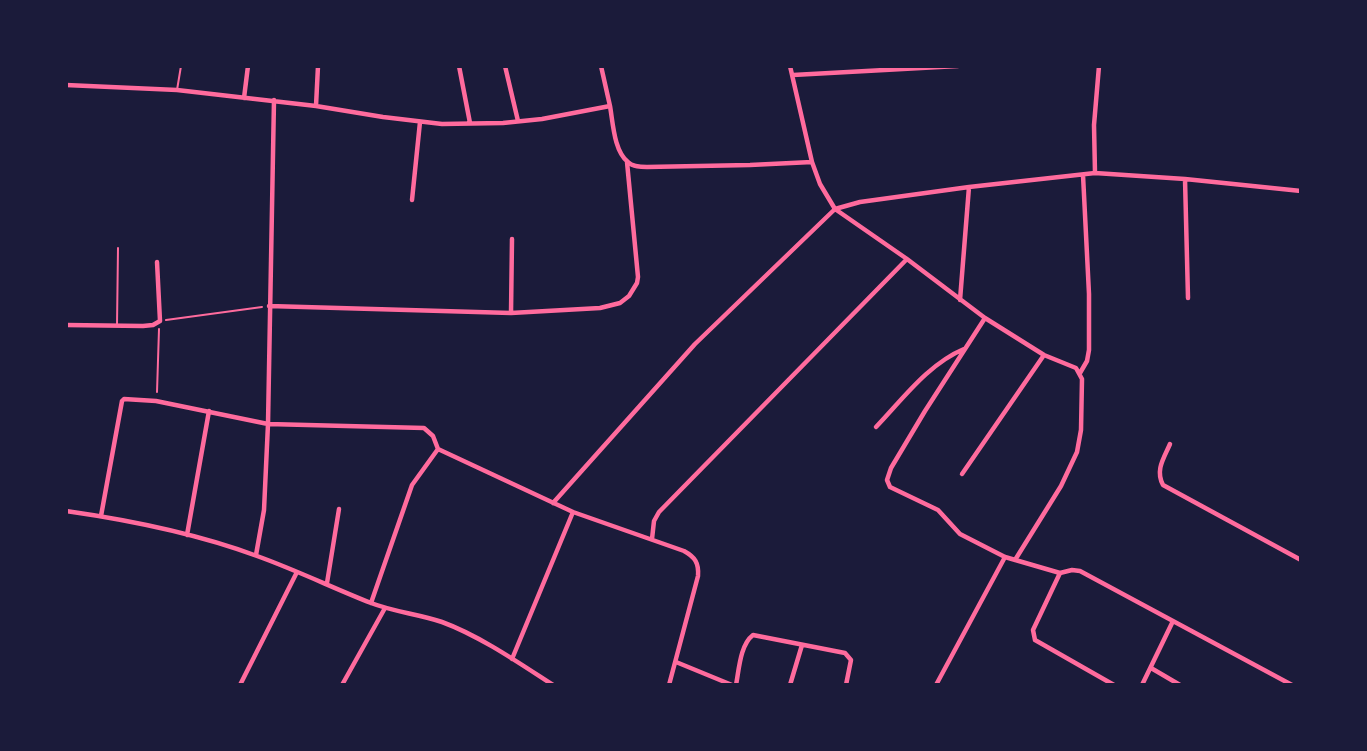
<!DOCTYPE html>
<html>
<head>
<meta charset="utf-8">
<style>
  body { margin:0 }
  #map { position:relative; width:1367px; height:751px; overflow:hidden; background:#1b1b3a; font-family:"Work Sans",sans-serif }
  canvas { display:block }
  .frame { position:absolute; inset:0; border:68px solid #1b1b3a; pointer-events:none }
</style>
</head>
<body>
<div id="map">
<canvas width="1367" height="751"></canvas>
<div class="frame"></div>
</div>
<script>
const ctx = document.querySelector('canvas').getContext('2d');
ctx.lineJoin = 'round';
function stroke(path, color, width, dash) { ctx.strokeStyle = color; ctx.lineWidth = width; ctx.lineCap = dash ? 'butt' : 'round'; ctx.setLineDash(dash || []); ctx.stroke(path); }
const path = new Path2D(`
  M 166,320 L 262,307
  M 157,392 L 159,329`);
const service = new Path2D(`
  M 177,90 L 181,66
  M 66,266 L 67,325
  M 117,325 L 118,248`);
const minor = new Path2D(`
  M 459,66 L 470,123
  M 505,66 L 518,121
  M 601,66 L 610,106
  M 790,66 L 812,162
  M 793,75 L 958,66
  M 66,85 L 177,90 L 316,106 L 383,117 L 442,124 L 503,123 L 542,119 L 610,106 C 613,123 614,151 628,162 C 633,167 641,167 647,167 L 750,165 L 812,162 L 820,184 L 835,209 L 907,259 L 985,318 L 925,411 L 891,468 L 887,480 L 890,487 L 938,510 L 960,534 L 1005,557 L 1060,573 L 1072,570 L 1080,571 L 1292,685
  M 244,98 L 248,66
  M 316,106 L 318,66
  M 1095,173 L 1094,125 L 1099,66
  M 1185,179 L 1188,298
  M 412,200 L 420,122
  M 960,300 L 969,187
  M 269,306 L 511,313 L 600,308 L 620,303 L 629,296 L 637,283 L 638,277 L 627,162
  M 511,313 L 512,239
  M 985,318 L 1044,355 L 1076,368 L 1082,379 L 1081,430 L 1077,452 L 1061,486 L 1015,560
  M 66,325 L 143,326 L 153,325 L 160,321 L 157,262
  M 1080,373 L 1087,361 L 1089,350 L 1089,294 L 1083,175
  M 876,427 C 902,400 928,364 964,349
  M 1170,444 C 1164,458 1155,470 1163,485 L 1301,560
  M 962,474 L 1044,355
  M 553,503 L 695,344 L 835,209 L 860,202 L 969,187 L 1095,173 L 1185,179 L 1301,191
  M 66,511 C 129,520 198,534 257,556 C 296,570 333,588 371,603 C 394,612 419,614 442,622 C 480,636 519,663 553,685
  M 101,516 L 122,401 L 124,399 L 156,401 L 268,424 L 424,428 L 433,436 L 438,449
  M 187,535 L 209,411
  M 652,539 L 654,521 L 659,512 L 907,259
  M 256,555 L 264,510 L 268,424 L 274,100
  M 1060,573 L 1033,630 L 1035,640 L 1114,685
  M 327,583 L 339,509
  M 371,603 L 412,485 L 438,449 L 573,512 L 684,551 C 695,557 699,563 698,576 L 669,685
  M 512,659 L 573,512
  M 676,662 L 732,685
  M 1151,668 L 1180,685
  M 240,685 L 297,572
  M 342,685 L 385,608
  M 736,685 C 739,670 740,645 753,635 L 845,653 L 851,660 L 846,685
  M 790,685 L 802,645
  M 936,685 L 1005,557
  M 1142,685 L 1173,621`);
stroke(path, '#ff6b9d', 2);
stroke(service, '#ff6b9d', 2);
stroke(minor, '#ff6b9d', 4.5);
</script>
</body>
</html>
